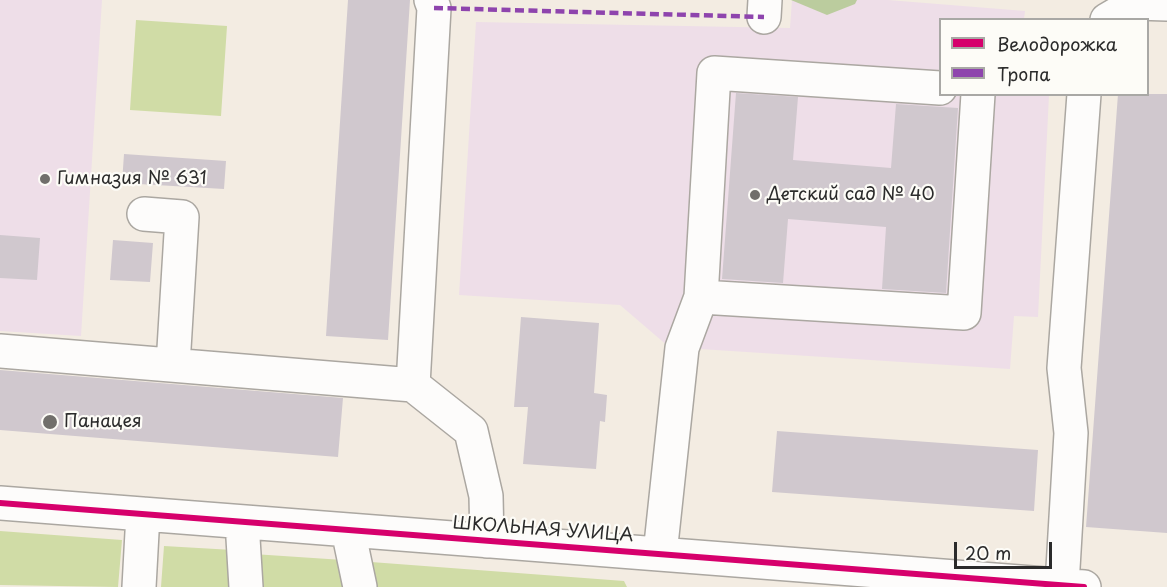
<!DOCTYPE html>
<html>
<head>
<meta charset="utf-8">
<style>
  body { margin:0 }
  #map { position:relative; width:1167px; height:587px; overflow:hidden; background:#f3ece2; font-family:"Playpen Sans",sans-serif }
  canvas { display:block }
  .legend { position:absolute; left:939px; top:18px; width:210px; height:78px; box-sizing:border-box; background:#fdfcf7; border:2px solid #a9a8a5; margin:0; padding:8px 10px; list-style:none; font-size:18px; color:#2b2b2b }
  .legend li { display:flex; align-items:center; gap:12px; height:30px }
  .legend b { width:30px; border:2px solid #a9a8a5 }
  .scale { position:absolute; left:954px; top:542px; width:98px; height:27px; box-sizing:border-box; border:3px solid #2b2b2b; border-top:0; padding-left:8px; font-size:18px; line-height:21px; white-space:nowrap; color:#2b2b2b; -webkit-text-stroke:4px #fdfcf7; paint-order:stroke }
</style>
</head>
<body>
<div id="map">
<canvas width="1167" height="587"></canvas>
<ul class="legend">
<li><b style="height:8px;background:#d6006c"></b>Велодорожка</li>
<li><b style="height:8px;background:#8e44ad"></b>Тропа</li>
</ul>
<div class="scale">20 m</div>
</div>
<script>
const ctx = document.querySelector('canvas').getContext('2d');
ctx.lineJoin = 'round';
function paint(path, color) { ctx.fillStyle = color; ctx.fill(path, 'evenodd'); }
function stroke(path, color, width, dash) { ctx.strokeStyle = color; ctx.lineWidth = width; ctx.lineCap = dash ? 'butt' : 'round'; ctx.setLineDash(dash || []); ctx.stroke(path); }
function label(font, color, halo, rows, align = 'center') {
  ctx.font = font + ' "Playpen Sans",sans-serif'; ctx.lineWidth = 4.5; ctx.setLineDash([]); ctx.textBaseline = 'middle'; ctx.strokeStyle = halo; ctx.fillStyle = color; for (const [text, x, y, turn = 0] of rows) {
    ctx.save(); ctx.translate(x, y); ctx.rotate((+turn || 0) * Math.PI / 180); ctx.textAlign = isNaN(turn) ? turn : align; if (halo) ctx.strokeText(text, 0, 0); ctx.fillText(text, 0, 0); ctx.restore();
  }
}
const built = new Path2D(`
  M 0,0 L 102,0 L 81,336 L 0,331 Z
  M 792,0 L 888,0 L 1025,11 L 1024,19 L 940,20 L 940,94 L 1049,95 L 1038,317 L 1014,316 L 1010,369 L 669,347 L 620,305 L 459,295 L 476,22 L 790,28 Z`);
const green = new Path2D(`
  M 136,20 L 227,26 L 221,116 L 130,110 Z
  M 0,531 L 122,540 L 118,587 L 0,585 Z
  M 164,546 L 233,550 L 230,587 L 161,587 Z
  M 253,554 L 343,560 L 346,587 L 257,587 Z
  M 371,562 L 624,581 L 627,587 L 374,587 Z`);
const forest = new Path2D(`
  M 791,0 L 857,0 L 855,4 L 827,15 Z`);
const building = new Path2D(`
  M 348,0 L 410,0 L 388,340 L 326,336 Z
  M 736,93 L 798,97 L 793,160 L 891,168 L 896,104 L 958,108 L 946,293 L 882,289 L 886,227 L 788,219 L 783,283 L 722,279 Z
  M 1118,94 L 1167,94 L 1167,533 L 1086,527 Z
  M 124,154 L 226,161 L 224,189 L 122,183 Z
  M 0,235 L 40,238 L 37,280 L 0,278 Z
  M 113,240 L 153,243 L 150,282 L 110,280 Z
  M 521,317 L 599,323 L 594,393 L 607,395 L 605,422 L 600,421 L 596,469 L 523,464 L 528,407 L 514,407 Z
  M 0,370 L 343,398 L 338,457 L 0,430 Z
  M 777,431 L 1038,450 L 1034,511 L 772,492 Z`);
const minor = new Path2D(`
  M 431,0 L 434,8 L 413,385 L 471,431 L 486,496 L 487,541
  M 1136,0 L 1136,3 L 1167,4
  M 764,17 L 765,0
  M 1107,20 L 1136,3
  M 144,214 L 182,217 L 173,365
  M 701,297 L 964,313 L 978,94
  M 0,351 L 413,385
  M 0,503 L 1084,587
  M 242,522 L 246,587
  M 348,530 L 360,587
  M 660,554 L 682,348 L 701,297 L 714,73 L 940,88
  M 1062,585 L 1071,433 L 1064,368 L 1084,94
  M 139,587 L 143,514`);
const quiet = new Path2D(`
  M 434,8 L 764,17`);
const cycleway = new Path2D(`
  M 0,503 L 1084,587`);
const markers = [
  [45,179,6,"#716f6b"],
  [755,195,6,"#716f6b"],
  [50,422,8,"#716f6b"]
];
const poiNames = [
  ["Гимназия № 631",57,179],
  ["Детский сад № 40",767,195],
  ["Панацея",64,422]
];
const streetNames = [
  ["ШКОЛЬНАЯ УЛИЦА",543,530,4]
];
paint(built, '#eedee8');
paint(green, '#d0dca6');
paint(forest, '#bbcc9e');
paint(building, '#d0c8ce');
stroke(minor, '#aba7a1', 36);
stroke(minor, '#fdfcfb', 33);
stroke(quiet, '#8e44ad', 4.5, [9, 4.5]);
stroke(cycleway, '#d6006c', 6);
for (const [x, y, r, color] of markers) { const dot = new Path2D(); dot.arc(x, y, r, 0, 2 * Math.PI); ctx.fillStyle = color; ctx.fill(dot); stroke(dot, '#fdfcf7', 2); }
label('18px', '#2b2b2b', '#fdfcf7', poiNames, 'left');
label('18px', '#2b2b2b', '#fdfcf7', streetNames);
</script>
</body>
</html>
